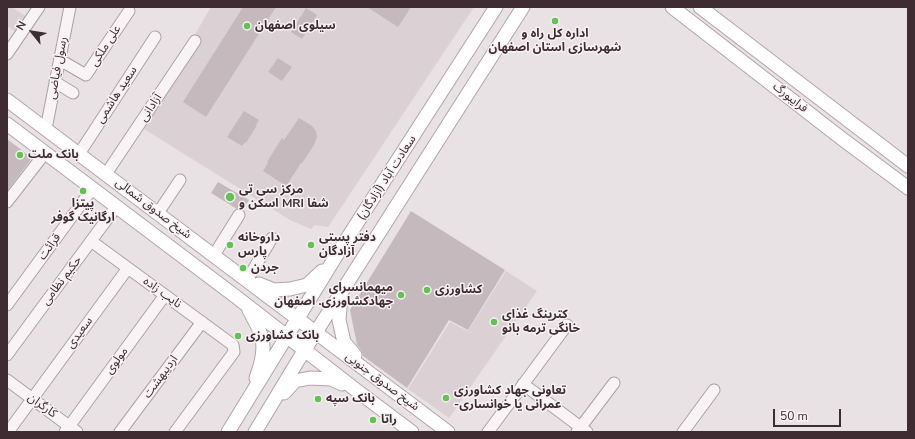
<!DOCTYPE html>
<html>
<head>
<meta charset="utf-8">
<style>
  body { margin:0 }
  #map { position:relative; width:915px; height:439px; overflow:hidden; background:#e9e2e4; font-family:"Nunito Sans",sans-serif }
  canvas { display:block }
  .frame { position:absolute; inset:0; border:8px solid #3f2b32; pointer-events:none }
  .north { position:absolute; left:12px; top:12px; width:40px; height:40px; -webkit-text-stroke:3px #f6f1f3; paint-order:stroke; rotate:300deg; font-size:11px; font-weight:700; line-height:16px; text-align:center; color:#3f2b32 }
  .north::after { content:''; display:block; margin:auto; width:14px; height:18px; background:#3f2b32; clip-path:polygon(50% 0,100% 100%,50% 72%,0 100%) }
  .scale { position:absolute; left:773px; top:409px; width:68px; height:18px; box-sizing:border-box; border:2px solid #3f2b32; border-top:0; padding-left:5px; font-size:12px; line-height:14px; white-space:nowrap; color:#3f2b32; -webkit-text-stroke:3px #f6f1f3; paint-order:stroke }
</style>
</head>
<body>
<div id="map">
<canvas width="915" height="439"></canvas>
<div class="frame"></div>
<div class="north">N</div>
<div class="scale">50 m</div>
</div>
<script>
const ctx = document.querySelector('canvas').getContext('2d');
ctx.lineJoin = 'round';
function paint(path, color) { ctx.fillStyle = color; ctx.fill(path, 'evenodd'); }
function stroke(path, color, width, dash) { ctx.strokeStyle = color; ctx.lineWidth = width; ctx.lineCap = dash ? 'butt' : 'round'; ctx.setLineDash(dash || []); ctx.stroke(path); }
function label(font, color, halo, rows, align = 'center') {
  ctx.font = font + ' "Nunito Sans","Noto Sans Arabic",sans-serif'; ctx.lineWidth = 3; ctx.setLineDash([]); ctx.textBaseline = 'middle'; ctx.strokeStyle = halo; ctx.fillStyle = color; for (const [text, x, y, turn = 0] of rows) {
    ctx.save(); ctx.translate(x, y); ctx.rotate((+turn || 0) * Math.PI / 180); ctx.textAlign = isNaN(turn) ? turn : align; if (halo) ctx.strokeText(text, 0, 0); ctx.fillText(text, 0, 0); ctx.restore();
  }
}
const built = new Path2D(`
  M 7,7 L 12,7 L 27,17 L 16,32 L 7,26 Z
  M 211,7 L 474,7 L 328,227 L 315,225 L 311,229 L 290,220 L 144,129 L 200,40 L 194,36 Z
  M 506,271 L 537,291 L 449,418 L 408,389 L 450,322 L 468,331 Z`);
const building = new Path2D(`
  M 243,7 L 276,7 L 206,117 L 183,102 Z
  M 367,7 L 411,7 L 398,27 Z
  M 306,8 L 317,15 L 302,39 L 291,32 Z
  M 278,58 L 292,67 L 282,81 L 268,72 Z
  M 244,111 L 259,120 L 256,125 L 257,125 L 246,143 L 245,142 L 242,146 L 227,137 Z
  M 299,118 L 312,126 L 316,131 L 317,137 L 314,145 L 302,163 L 301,163 L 286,186 L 263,171 L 268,163 L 267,162 L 282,138 L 284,140 Z
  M 7,139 L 32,158 L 7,191 Z
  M 218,182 L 249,200 L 243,209 L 240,208 L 237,209 L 211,193 Z
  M 411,211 L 505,270 L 468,330 L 449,320 L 407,388 L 363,356 L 361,350 L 357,345 L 350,310 Z`);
const minor = new Path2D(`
  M 7,54 L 39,7
  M 60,60 L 86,75 L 129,11
  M 55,82 L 73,93
  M 46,129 L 70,7
  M 79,154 L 155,37
  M 106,174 L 195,41
  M 7,202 L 45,153
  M 158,213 L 180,180
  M 91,241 L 233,345 L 234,352 L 175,432
  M 214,255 L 239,215
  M 247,280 L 272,238
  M 7,305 L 92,189
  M 7,355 L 116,207
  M 7,380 L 77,432
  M 523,384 L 587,432
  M 8,432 L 128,268
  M 65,432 L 165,295
  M 120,432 L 202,322
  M 488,432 L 567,325
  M 577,432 L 614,383
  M 683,432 L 714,390`);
const major = new Path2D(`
  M 672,7 L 841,138 L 908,188
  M 700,7 L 908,166
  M 7,100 L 448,432
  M 7,124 L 235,296 L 356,390 L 412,432
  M 259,284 L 274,290 L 290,289 L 307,285 L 322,271
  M 341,296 L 339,320 L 344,342 L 355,355
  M 249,310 C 253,318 258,326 261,335 C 266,349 261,365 256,378
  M 284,393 L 295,381 L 310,378 L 331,379 L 342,384
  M 228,432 L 341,248 L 496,7
  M 255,432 L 302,354 L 523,7`);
const markers = [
  [555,21,4,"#62c252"],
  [247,26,4,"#62c252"],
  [20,155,4,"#62c252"],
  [83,191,4,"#62c252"],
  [230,197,5,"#62c252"],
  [230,245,4,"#62c252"],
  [311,245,4,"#62c252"],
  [243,268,4,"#62c252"],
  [427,290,4,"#62c252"],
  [401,295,4,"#62c252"],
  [494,322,4,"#62c252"],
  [238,336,4,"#62c252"],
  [446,398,4,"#62c252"],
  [318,399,4,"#62c252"],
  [373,420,4,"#62c252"]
];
const poiNames = [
  ["سیلوی اصفهان",255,26],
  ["اداره کل راه و",555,34,"center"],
  ["شهرسازی استان اصفهان",555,48,"center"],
  ["بانک ملت",28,155],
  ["مرکز سی تی",239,190],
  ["اسکن و MRI شفا",239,204],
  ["پیتزا",83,204,"center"],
  ["ارگانیک گوفر",83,218,"center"],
  ["داروخانه",238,238],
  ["پارس",238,252],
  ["دفتر پستی",319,238],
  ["آزادگان",319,252],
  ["جردن",251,268],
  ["میهمانسرای",393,288,"right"],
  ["جهادکشاورزی. اصفهان",393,302,"right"],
  ["کشاورزی",435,290],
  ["کترینگ غذای",502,315],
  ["خانگی ترمه بانو",502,329],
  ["بانک کشاورزی",246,336],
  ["تعاونی جهاد کشاورزی",454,391],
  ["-عمرانی یا خوانساری",454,405],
  ["بانک سپه",326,399],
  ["راتا",381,420]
];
const streetNames = [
  ["علی ملکی",106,46,-57],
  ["رسول فیاضی",58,68,-79],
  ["سعید هاشمی",117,95,-57],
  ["فرایبورگ",790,98,38],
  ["آزادانی",151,108,-56],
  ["سعادت آباد (آزادگان)",387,178,-57],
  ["شیخ صدوق شمالی",153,209,37],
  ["قرائت",50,247,-54],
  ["حکیم نظامی",62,281,-53],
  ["نایب زاده",162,293,36],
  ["سعیدی",80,333,-54],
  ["مولوی",117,361,-54],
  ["اردیبهشت",161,377,-54],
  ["شیخ صدوق جنوبی",382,382,37],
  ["کارگران",42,406,36]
];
paint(built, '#dbd0d4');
paint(building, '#c5b9be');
stroke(minor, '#aca0a4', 13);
stroke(major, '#b4a2a9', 15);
stroke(minor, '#f8f4f5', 11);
stroke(major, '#fff', 13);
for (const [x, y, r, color] of markers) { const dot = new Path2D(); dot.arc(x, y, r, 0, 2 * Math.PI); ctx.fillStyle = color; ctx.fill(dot); stroke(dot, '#f6f1f3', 1.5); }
label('bold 12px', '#3f2b32', '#f6f1f3', poiNames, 'left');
label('12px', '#3f2b32', '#f6f1f3', streetNames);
</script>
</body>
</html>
